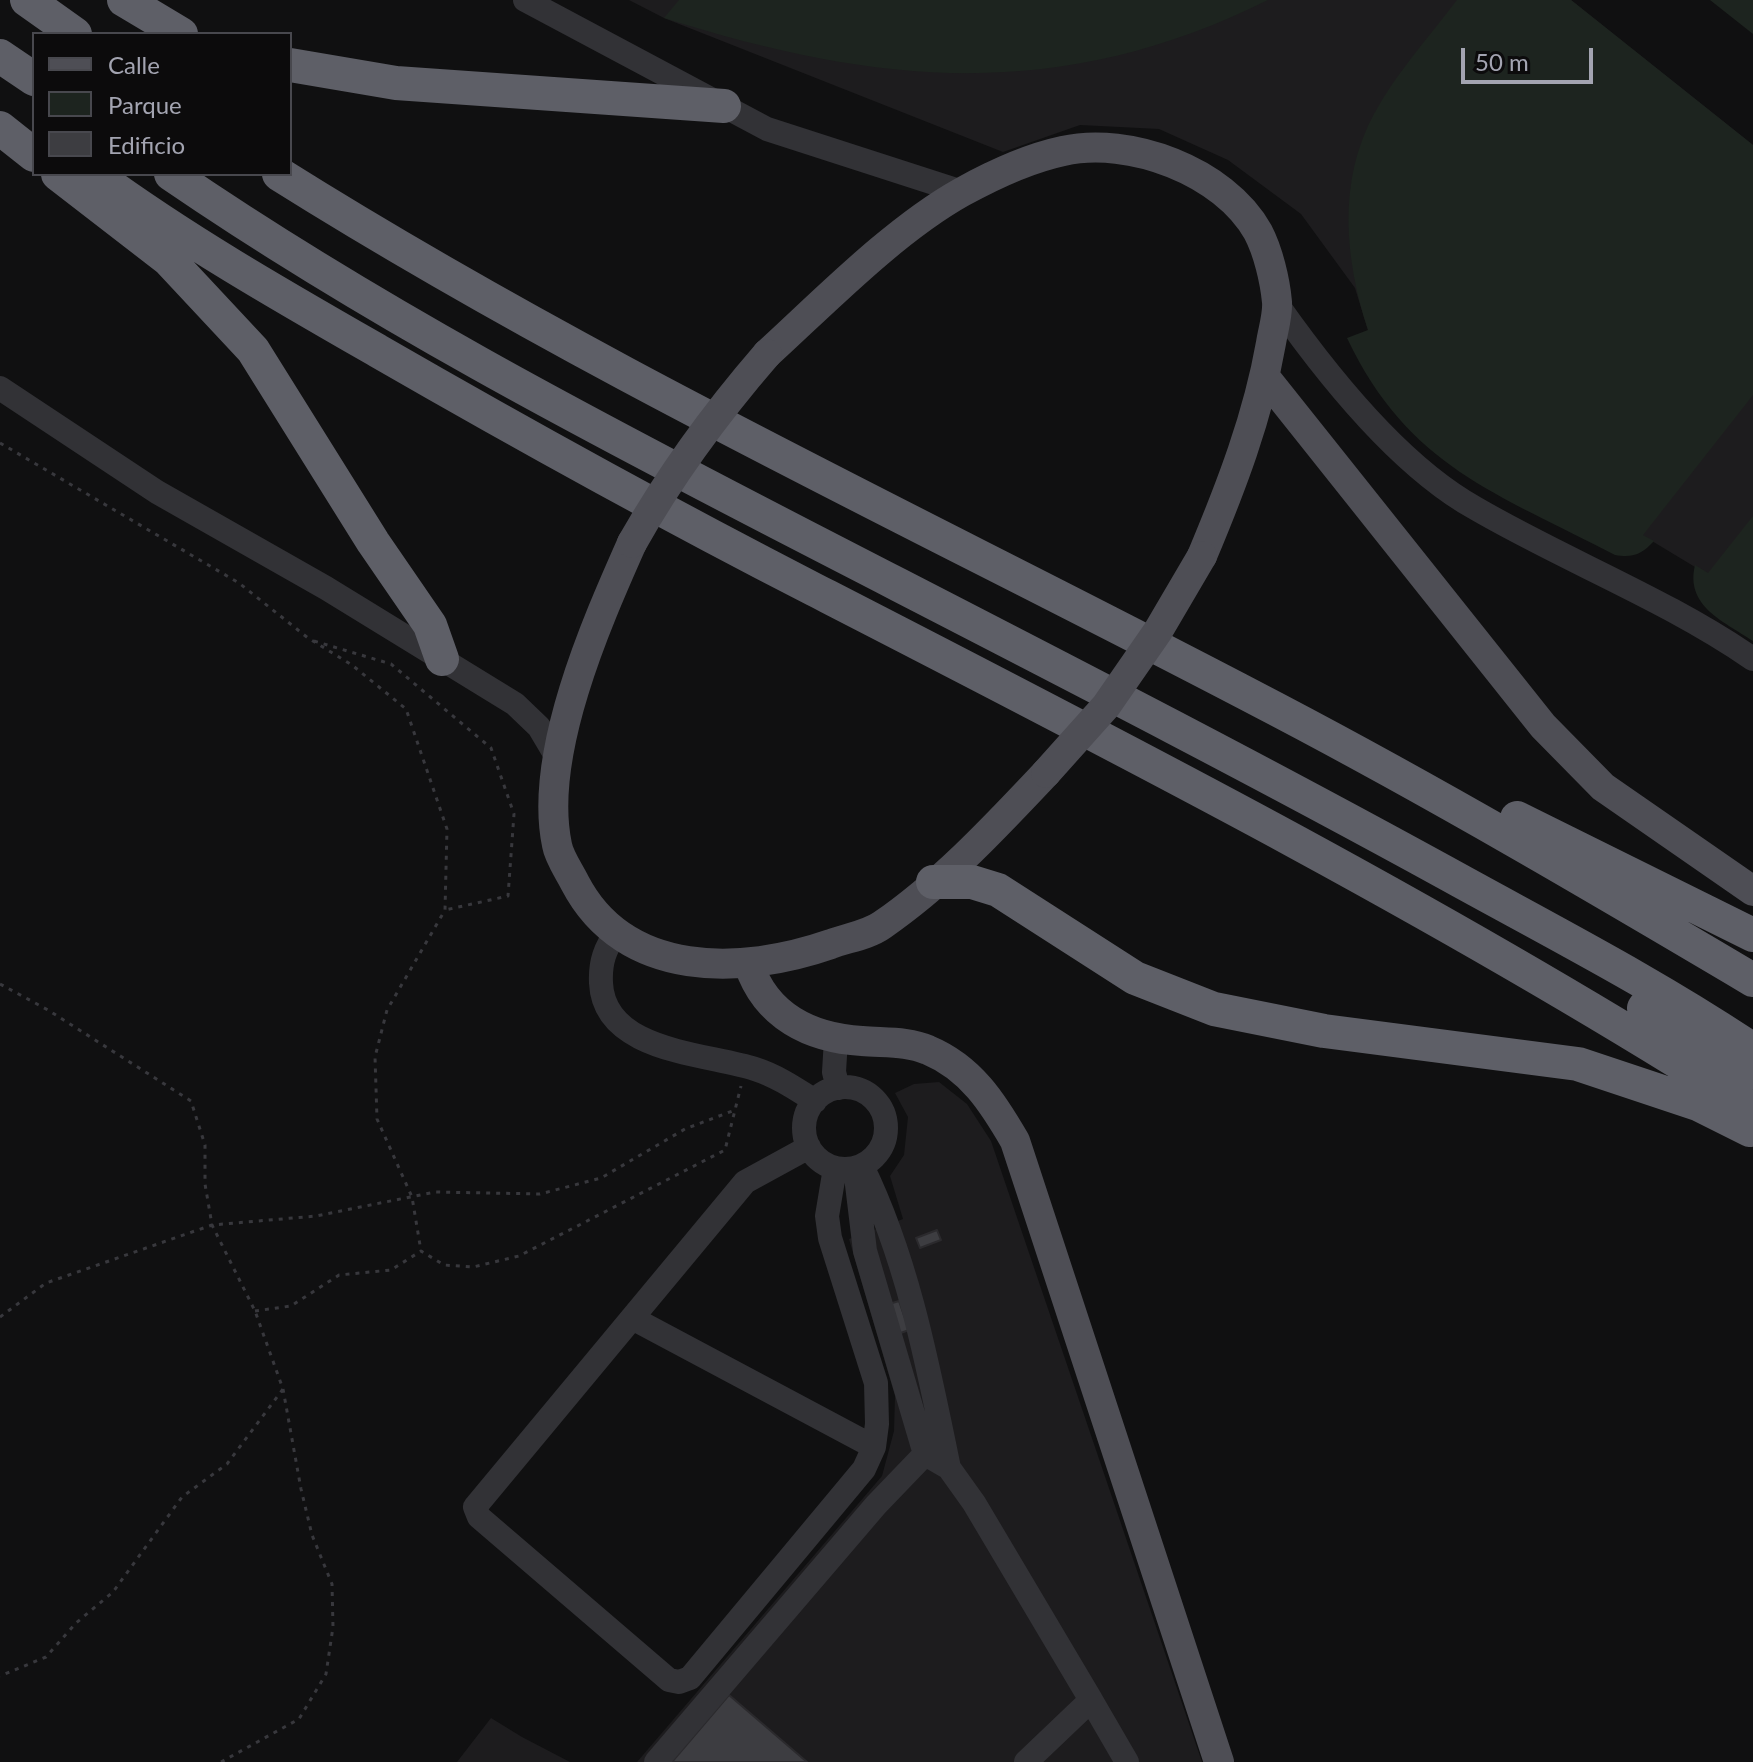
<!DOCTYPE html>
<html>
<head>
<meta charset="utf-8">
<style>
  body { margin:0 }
  #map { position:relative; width:1753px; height:1762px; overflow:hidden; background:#101011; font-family:Lato,sans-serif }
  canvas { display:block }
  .legend { position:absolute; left:32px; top:32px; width:260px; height:144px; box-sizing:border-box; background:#0c0b0c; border:2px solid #48484e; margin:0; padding:10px 14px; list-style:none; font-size:24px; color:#a3a4b1 }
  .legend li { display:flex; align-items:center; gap:16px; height:40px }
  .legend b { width:40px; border:2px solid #48484e }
  .scale { position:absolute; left:1461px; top:48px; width:132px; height:36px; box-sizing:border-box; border:4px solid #a3a4b1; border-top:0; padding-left:10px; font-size:24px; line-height:28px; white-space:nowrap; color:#a3a4b1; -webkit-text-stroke:6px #0c0b0c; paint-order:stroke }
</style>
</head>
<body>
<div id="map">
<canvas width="1753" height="1762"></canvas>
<ul class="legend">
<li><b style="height:10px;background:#4e4e55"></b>Calle</li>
<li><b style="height:22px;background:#1d241f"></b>Parque</li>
<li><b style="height:22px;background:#3d3d41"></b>Edificio</li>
</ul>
<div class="scale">50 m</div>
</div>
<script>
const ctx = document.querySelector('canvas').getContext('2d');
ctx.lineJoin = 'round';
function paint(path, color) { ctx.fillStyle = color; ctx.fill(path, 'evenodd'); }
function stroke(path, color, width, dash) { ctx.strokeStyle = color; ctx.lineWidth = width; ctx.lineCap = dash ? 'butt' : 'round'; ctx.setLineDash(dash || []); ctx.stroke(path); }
const built = new Path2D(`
  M 629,0 L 1571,0 L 1753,145 L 1753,602 L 1642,535 L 1368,330 L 1355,288 L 1301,214 L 1228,160 L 1159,129 L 1080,125 L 1003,152 L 664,18 Z
  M 939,1082 L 967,1104 L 991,1141 L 1202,1762 L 637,1762 L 882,1476 L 894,1431 L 895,1396 L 849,1239 L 903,1219 L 890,1176 L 904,1155 L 908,1117 L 895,1093 L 914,1084 Z
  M 491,1718 L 522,1737 L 570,1762 L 457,1762 Z`);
const green = new Path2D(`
  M 679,0 L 1268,0 C 1061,103 879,86 664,18 Z
  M 1457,0 L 1571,0 L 1753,145 L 1753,395 L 1643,535 L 1654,541 C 1642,554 1634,558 1615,555 C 1497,493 1408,467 1347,338 L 1368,330 C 1345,260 1337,182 1374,114 C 1396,73 1429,37 1457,0 Z
  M 1710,0 L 1753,0 L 1753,34 Z
  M 1753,516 L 1753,641 C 1723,621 1685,606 1695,565 L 1708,573 Z`);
const building = new Path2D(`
  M 937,1230 L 941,1240 L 920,1248 L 916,1238 Z
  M 899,1301 L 909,1330 L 898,1334 L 889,1304 Z
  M 729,1695 L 807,1762 L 672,1762 Z`);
const path = new Path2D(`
  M 0,443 L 239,583 L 308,638 L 352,665 L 406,709 L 447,829 L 445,910 L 387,1010 L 375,1057 L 377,1119 L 412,1197 L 421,1251
  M 314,641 L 391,664 L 491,748 L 514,814 L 508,896 L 445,910
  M 0,984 L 48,1010 L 191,1101 L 205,1145 L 205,1184 L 212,1225 L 255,1311 L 283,1389 L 227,1464 L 182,1497 L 113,1592 L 76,1623 L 46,1657 L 0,1676
  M 255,1311 L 291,1306 L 339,1275 L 391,1270 L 421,1251 L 444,1265 L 473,1267 L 519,1256 L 725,1150 L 741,1086
  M 0,1317 L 46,1283 L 212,1225 L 316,1216 L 435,1192 L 540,1194 L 601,1178 L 685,1129 L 735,1110
  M 221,1762 L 299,1719 L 326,1674 L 333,1627 L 332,1584 L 312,1535 L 301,1489 L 283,1389`);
const minor = new Path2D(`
  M 525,0 L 767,129 L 962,192
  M 1277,304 C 1327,375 1398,465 1475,508 C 1566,561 1666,599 1753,659
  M 0,388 L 157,492 L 326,588 L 515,704 L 539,727 L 558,759
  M 617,932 C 605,948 600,962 601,983 C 604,1052 705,1053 755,1069 C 777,1076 796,1089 815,1101
  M 836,1039 L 834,1072 L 838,1088
  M804 1128a41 41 0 1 1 82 0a41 41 0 1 1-82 0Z
  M 809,1147 L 745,1182 L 475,1507 L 479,1517 L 669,1680 L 679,1682 L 690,1678 L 864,1469 L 874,1447 L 877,1424 L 876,1383 L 830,1238 L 827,1216 L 835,1168
  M 862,1166 C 908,1260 928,1366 949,1468
  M 855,1168 L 865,1251 L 925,1454 L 949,1468 L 974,1503 L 1091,1700 L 1026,1762
  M 632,1318 L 874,1447
  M 1091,1700 L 1127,1762
  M 656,1762 L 876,1505 L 925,1454`);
const major = new Path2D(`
  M 767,354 C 825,301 894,230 962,192 C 991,176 1030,158 1063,151 C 1129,136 1224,171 1258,232 C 1268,251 1275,280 1277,302 C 1278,315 1273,330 1271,343 C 1258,417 1231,487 1202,556
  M 1265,377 L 1543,726 L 1603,787 L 1753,891
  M 632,543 C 596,624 538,755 557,845 C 559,857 569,871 575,883 C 625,979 742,975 831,944 C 847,938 868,935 882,925 C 943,883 995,827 1046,773
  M 749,965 C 766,1016 810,1038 862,1041 C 884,1043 908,1041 928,1050 C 971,1068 993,1103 1015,1141 L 1219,1762`);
const highway = new Path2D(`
  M 27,0 L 75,34
  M 124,0 L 181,34
  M 0,56 L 34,79
  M 290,65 L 396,83 L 724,106
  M 0,128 L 34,155
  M 58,174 L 168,259 L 253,350 L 373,542 L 430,625 L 442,659
  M 94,174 C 184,240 282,296 378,351 C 522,434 667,514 815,590 C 1132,753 1452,917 1753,1109
  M 171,174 C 371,311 587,424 802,535 C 1017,646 1233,756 1446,873 C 1549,930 1655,984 1753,1050
  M 279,174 C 599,375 942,533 1276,709 C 1438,794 1596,887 1753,980
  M 1517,818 L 1753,935
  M 933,882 L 972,882 L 998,890 L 1135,978 L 1214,1009 L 1324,1031 L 1578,1064 L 1698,1104 L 1750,1130
  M 1644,1008 L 1741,1077`);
const majorBridge = new Path2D(`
  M 632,543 C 671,474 715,414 767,354
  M 1046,773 L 1106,706 L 1158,631 L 1202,556`);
paint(built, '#1d1c1e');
paint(green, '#1d241f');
paint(building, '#3d3d41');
stroke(building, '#2b2a2d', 2);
stroke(path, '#38383d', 3, [4, 6]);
stroke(minor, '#323236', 24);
stroke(major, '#4e4e55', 30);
stroke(highway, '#5e5f67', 34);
stroke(majorBridge, '#4e4e55', 30);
</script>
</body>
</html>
